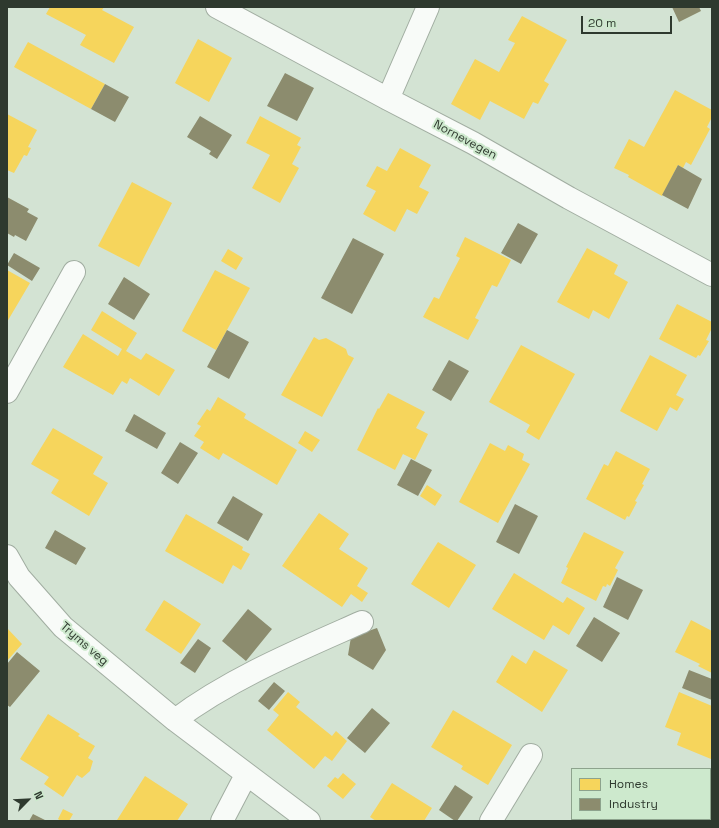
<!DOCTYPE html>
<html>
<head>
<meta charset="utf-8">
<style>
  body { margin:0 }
  #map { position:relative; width:719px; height:828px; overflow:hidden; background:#d3e3d3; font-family:"Space Grotesk",sans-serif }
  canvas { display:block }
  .frame { position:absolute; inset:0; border:8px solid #2e392e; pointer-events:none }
  .legend { position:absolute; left:571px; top:768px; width:140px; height:52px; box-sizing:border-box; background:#cde9cd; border:1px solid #8da38d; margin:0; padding:5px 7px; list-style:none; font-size:12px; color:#2e392e }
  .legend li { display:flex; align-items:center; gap:8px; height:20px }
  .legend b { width:20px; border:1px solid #8da38d }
  .north { position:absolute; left:8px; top:780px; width:40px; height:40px; -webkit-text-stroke:3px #cde9cd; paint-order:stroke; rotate:66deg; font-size:11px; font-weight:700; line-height:16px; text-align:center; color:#2e392e }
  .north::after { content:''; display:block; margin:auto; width:14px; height:18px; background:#2e392e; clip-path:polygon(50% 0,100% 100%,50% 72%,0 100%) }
  .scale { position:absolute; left:581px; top:16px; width:91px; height:18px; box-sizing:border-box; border:2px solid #2e392e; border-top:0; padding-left:5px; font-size:12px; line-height:14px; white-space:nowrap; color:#2e392e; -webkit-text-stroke:3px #cde9cd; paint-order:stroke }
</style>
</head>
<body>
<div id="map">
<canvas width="719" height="828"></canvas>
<div class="frame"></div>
<ul class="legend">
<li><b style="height:11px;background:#f6d55c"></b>Homes</li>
<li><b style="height:11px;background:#8c8c6e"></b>Industry</li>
</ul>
<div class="north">N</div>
<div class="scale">20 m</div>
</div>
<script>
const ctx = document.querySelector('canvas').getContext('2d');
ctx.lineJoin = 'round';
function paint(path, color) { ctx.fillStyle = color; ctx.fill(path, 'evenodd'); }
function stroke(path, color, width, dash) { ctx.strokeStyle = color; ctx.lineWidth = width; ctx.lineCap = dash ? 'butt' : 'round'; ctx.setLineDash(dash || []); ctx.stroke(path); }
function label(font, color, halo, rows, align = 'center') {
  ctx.font = font + ' "Space Grotesk",sans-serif'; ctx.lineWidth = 4; ctx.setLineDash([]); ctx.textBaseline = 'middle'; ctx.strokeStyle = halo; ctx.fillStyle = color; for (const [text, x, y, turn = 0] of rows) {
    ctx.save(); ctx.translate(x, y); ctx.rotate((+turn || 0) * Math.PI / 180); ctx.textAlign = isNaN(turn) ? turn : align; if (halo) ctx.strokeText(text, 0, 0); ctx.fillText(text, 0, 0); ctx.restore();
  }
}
const homes = new Path2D(`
  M 50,7 L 104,7 L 102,10 L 134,27 L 114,63 L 80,45 L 86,35 L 46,14 Z
  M 522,16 L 567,40 L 544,81 L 549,84 L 538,104 L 533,102 L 524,119 L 490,101 L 480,120 L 451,104 L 475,59 L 499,72 L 515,43 L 508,40 Z
  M 198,39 L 232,58 L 209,102 L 175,83 Z
  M 28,42 L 105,84 L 91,109 L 14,67 Z
  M 675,90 L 712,110 L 712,117 L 707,127 L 710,129 L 691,165 L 686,162 L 683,168 L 678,165 L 662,196 L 628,177 L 629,175 L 614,168 L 629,139 L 644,147 Z
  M 7,114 L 37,130 L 28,147 L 31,148 L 27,156 L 24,155 L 14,173 L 7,170 Z
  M 260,116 L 301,138 L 297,145 L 301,147 L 292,164 L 299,168 L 280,203 L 252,188 L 270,155 L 246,143 Z
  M 400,148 L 431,165 L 419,187 L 429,192 L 417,214 L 407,209 L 395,232 L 363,214 L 376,191 L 366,186 L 377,166 L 387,171 Z
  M 132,182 L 172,203 L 139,267 L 98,246 Z
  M 465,237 L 511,260 L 497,287 L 492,285 L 475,318 L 479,320 L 468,340 L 423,317 L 434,297 L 439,299 L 449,279 L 460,258 L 456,256 Z
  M 587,248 L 618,265 L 614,274 L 628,282 L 609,319 L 593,310 L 589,319 L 557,302 Z
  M 228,249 L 243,258 L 236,270 L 221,261 Z
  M 7,270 L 30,283 L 7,322 Z
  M 215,270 L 250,288 L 216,350 L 182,331 Z
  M 677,304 L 712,322 L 712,328 L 706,340 L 709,341 L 700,356 L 698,355 L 696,358 L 659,339 Z
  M 102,311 L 137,333 L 126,351 L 141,360 L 146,353 L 175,370 L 159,396 L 130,378 L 127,384 L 122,381 L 113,395 L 63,367 L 83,334 L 118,356 L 122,349 L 91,330 Z
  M 314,337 L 319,340 L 326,338 L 346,349 L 348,355 L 354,358 L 322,417 L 281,395 Z
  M 521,345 L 575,374 L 539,440 L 526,432 L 530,425 L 489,402 Z
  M 650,355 L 687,375 L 676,395 L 684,399 L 677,411 L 670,407 L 657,431 L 620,411 Z
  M 388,393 L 425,412 L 416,428 L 428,434 L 415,460 L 403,454 L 395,470 L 357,450 L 378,408 L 379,409 Z
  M 218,397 L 246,414 L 244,418 L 297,450 L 277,485 L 223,453 L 219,460 L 200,448 L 204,442 L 194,436 L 201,426 L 197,424 L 207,409 L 210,411 Z
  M 53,428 L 103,457 L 93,474 L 108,483 L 89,516 L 51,493 L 59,480 L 31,464 Z
  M 305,431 L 320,440 L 312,452 L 298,443 Z
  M 490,443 L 505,451 L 508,445 L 524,454 L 522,460 L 530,464 L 498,523 L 459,502 Z
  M 616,451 L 650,469 L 642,484 L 644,485 L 635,501 L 637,502 L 629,517 L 627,516 L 625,520 L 586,499 L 604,464 L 608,466 Z
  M 427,485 L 442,495 L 435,506 L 420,496 Z
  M 319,513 L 349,534 L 339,549 L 368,568 L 357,586 L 368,593 L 362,602 L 351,594 L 342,607 L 282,566 Z
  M 186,514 L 243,547 L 242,550 L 250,554 L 241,570 L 233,565 L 223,584 L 165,551 Z
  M 584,532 L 624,552 L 615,568 L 618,570 L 610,586 L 607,584 L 606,587 L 603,586 L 596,601 L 561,583 L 568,568 L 566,567 Z
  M 438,542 L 476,565 L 449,608 L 411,584 Z
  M 514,573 L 563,603 L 567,597 L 585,608 L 569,635 L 553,625 L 544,640 L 492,609 Z
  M 164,600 L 201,624 L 181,654 L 145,630 Z
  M 691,620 L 712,631 L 712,673 L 698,666 L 700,664 L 675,652 Z
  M 7,628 L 22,644 L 7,661 Z
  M 534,650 L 568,670 L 542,712 L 496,682 L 512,655 L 526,664 Z
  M 288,692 L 300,702 L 296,707 L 332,736 L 336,731 L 347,741 L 332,761 L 325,756 L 314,769 L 267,730 L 279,715 L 273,710 Z
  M 679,692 L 712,706 L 711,759 L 677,745 L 681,733 L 665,727 Z
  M 453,710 L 512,745 L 488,785 L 461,769 L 463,766 L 431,747 Z
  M 48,714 L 80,734 L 78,736 L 95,746 L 88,758 L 93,761 L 90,771 L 82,778 L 77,775 L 63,797 L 44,784 L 49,777 L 20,759 Z
  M 343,773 L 356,784 L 343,799 L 327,786 L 335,777 L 338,779 Z
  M 145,776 L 188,804 L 177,821 L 119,821 L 117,820 Z
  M 392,783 L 432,808 L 424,821 L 376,821 L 370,817 Z
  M 63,809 L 73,814 L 69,821 L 61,821 L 58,819 Z
  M 632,819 L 673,819 L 677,821 L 631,821 Z`);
const industry = new Path2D(`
  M 672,7 L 699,7 L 701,11 L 679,22 Z
  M 285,73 L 314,88 L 297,121 L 267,106 Z
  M 105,84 L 129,97 L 115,122 L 91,109 Z
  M 200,116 L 232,135 L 217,159 L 209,154 L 211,151 L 187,137 Z
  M 678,165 L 702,179 L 688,209 L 662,195 Z
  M 7,197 L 29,209 L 27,212 L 38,218 L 26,241 L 15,235 L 14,237 L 7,233 Z
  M 518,223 L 538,234 L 521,264 L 501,253 Z
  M 353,238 L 384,254 L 352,314 L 321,298 Z
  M 14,253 L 40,268 L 32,281 L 7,265 Z
  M 124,277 L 150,294 L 134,320 L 108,304 Z
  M 227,330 L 249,342 L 229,379 L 207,367 Z
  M 449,360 L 469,371 L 451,401 L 432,390 Z
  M 134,414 L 166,433 L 157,449 L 125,431 Z
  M 180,442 L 198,453 L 178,484 L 161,473 Z
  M 411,459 L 432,470 L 418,496 L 397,485 Z
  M 233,496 L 263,514 L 248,541 L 217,523 Z
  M 515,504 L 538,516 L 519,554 L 496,542 Z
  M 55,530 L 86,548 L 76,565 L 45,548 Z
  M 617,577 L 643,590 L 628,620 L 603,607 Z
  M 248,609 L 272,629 L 246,661 L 222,641 Z
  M 594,617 L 620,633 L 602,662 L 576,646 Z
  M 377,628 L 386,650 L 373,670 L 348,655 L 351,637 Z
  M 198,639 L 211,648 L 195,673 L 180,663 Z
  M 17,652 L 40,671 L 10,707 L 7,705 L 7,664 Z
  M 689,670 L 712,679 L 712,700 L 682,688 Z
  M 274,682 L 285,691 L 269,710 L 258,701 Z
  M 372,708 L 390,723 L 365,753 L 347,738 Z
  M 455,785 L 473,797 L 457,821 L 455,821 L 439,810 Z
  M 710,808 L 712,808 L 712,821 L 700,821 L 701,819 L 710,819 Z
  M 33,814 L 47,821 L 29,821 Z`);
const minor = new Path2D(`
  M 217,7 L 388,99 L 473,143 L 569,198 L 712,275
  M 388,99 L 428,7
  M 7,392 L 74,272
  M 7,556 L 19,577 L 63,627 L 175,720 L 309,821
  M 175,720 C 231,678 299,650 362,622
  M 222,821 L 246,775
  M 491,821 L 531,755`);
const streetNames = [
  ["Nornevegen",465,140,28],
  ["Tryms veg",84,644,41]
];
paint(homes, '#f6d55c');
paint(industry, '#8c8c6e');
stroke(minor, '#a1ada1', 24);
stroke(minor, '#f8fbf8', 22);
label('12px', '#2e392e', '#cde9cd', streetNames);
</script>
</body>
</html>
